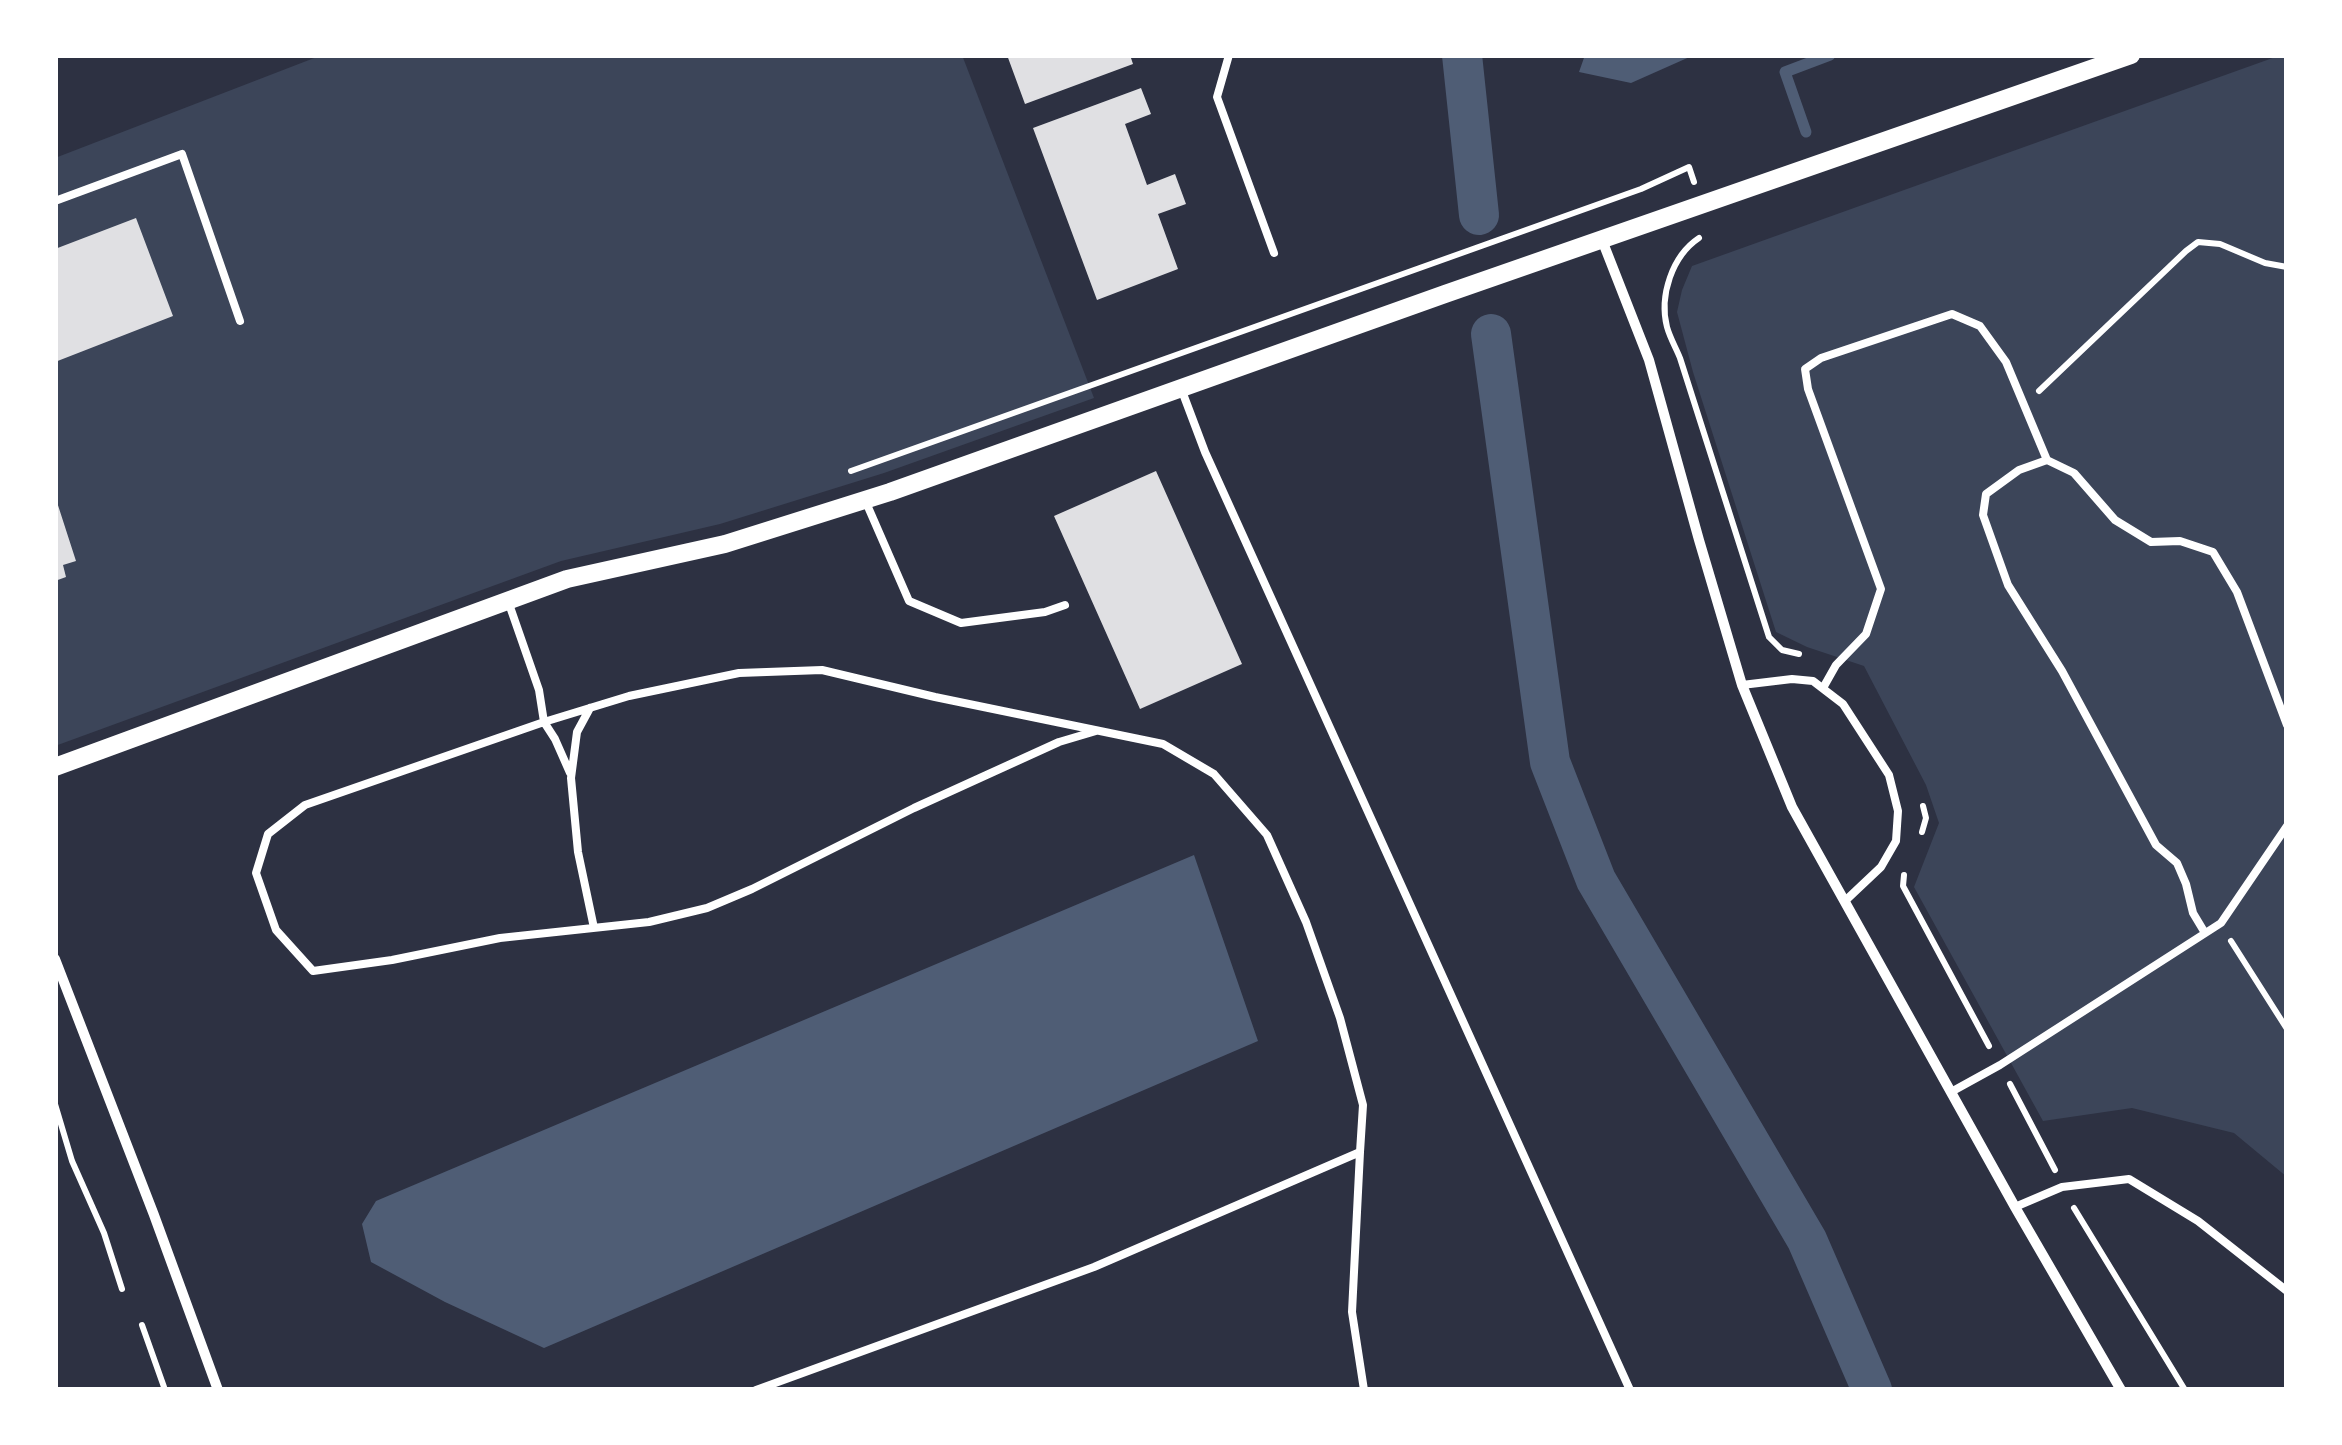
<!DOCTYPE html>
<html>
<head>
<meta charset="utf-8">
<style>
  body { margin:0 }
  #map { position:relative; width:2342px; height:1445px; overflow:hidden; background:#2d3142; font-family:Overpass,sans-serif }
  canvas { display:block }
  .frame { position:absolute; inset:0; border:58px solid #fff; pointer-events:none }
</style>
</head>
<body>
<div id="map">
<canvas width="2342" height="1445"></canvas>
<div class="frame"></div>
</div>
<script>
const ctx = document.querySelector('canvas').getContext('2d');
ctx.lineJoin = 'round';
function paint(path, color) { ctx.fillStyle = color; ctx.fill(path, 'evenodd'); }
function stroke(path, color, width, dash) { ctx.strokeStyle = color; ctx.lineWidth = width; ctx.lineCap = dash ? 'butt' : 'round'; ctx.setLineDash(dash || []); ctx.stroke(path); }
const green = new Path2D(`
  M 322,55 L 962,55 L 1094,398 L 884,473 L 720,524 L 561,561 L 55,746 L 55,158 Z
  M 2281,55 L 2287,55 L 2287,1177 L 2234,1133 L 2132,1108 L 2043,1121 L 1914,887 L 1939,823 L 1926,785 L 1864,666 L 1807,647 L 1776,632 L 1693,372 L 1677,312 L 1682,290 L 1692,266 Z`);
const water = new Path2D(`
  M 1585,55 L 1694,55 L 1631,83 L 1579,72 Z
  M 1194,855 L 1258,1041 L 544,1348 L 445,1302 L 371,1262 L 362,1224 L 376,1201 Z`);
const stream = new Path2D(`
  M 1806,132 L 1785,72 L 1830,55`);
const canal = new Path2D(`
  M 1462,55 L 1479,215
  M 1491,334 L 1550,762 L 1596,880 L 1807,1240 L 1872,1390`);
const building = new Path2D(`
  M 1007,55 L 1130,55 L 1133,64 L 1025,104 Z
  M 1141,88 L 1151,114 L 1125,124 L 1147,185 L 1175,174 L 1186,204 L 1158,214 L 1178,269 L 1097,300 L 1033,128 Z
  M 136,218 L 173,316 L 55,362 L 55,249 Z
  M 1156,471 L 1242,664 L 1140,709 L 1054,516 Z
  M 55,496 L 76,561 L 63,565 L 66,577 L 55,581 Z`);
const path = new Path2D(`
  M 1699,238 C 1672,256 1659,296 1667,327 C 1670,338 1676,348 1680,358 L 1769,637 L 1782,650 L 1799,654
  M 2039,391 L 2186,251 L 2198,242 L 2220,244 L 2265,263 L 2287,267
  M 851,471 L 1641,189 L 1689,167 L 1694,182
  M 1922,832 L 1926,818 L 1923,806
  M 1904,875 L 1903,886 L 1989,1046
  M 2231,941 L 2287,1029
  M 2010,1084 L 2055,1170
  M 55,1104 L 72,1161 L 104,1233 L 122,1289
  M 2074,1208 L 2185,1390
  M 142,1325 L 164,1387`);
const service = new Path2D(`
  M 1229,55 L 1217,97 L 1274,253
  M 55,201 L 182,154 L 240,321
  M 1182,391 L 1205,452 L 1630,1390
  M 2047,460 L 2019,470 L 1986,494 L 1983,515 L 2008,585 L 2062,671 L 2156,845 L 2177,863 L 2186,884 L 2193,913 L 2205,933
  M 865,500 L 909,601 L 961,623 L 1045,612 L 1065,605
  M 508,601 L 539,690 L 544,722 L 555,739 L 570,773
  M 1742,685 L 1792,679 L 1813,681 L 1843,704 L 1889,775 L 1898,811 L 1896,841 L 1881,867 L 1845,901
  M 1823,688 L 1836,665 L 1866,634 L 1881,589 L 1808,389 L 1805,369 L 1821,358 L 1952,314 L 1980,326 L 2006,362 L 2047,460 L 2074,473 L 2115,520 L 2151,542 L 2180,541 L 2213,552 L 2237,592 L 2287,725
  M 590,708 L 577,732 L 571,778 L 578,852 L 594,928
  M 1951,1092 L 2000,1065 L 2221,923 L 2287,826
  M 1360,1152 L 1352,1312 L 1364,1390
  M 2015,1207 L 2062,1187 L 2129,1179 L 2198,1221 L 2287,1291
  M 756,1390 L 1094,1267 L 1360,1152 L 1363,1105 L 1340,1018 L 1306,922 L 1267,835 L 1214,774 L 1163,744 L 935,697 L 822,670 L 739,673 L 629,696 L 544,722 L 305,805 L 268,834 L 256,873 L 276,930 L 313,971 L 392,960 L 500,938 L 649,922 L 707,908 L 752,889 L 914,808 L 1059,742 L 1096,731`);
const minor = new Path2D(`
  M 1602,240 L 1649,360 L 1699,540 L 1742,685 L 1792,807 L 2015,1207 L 2121,1390
  M 55,959 L 154,1215 L 218,1390`);
const tertiary = new Path2D(`
  M 55,767 L 567,579 L 725,544 L 890,492 L 1445,294 L 2131,55`);
paint(green, '#3c4559');
paint(water, '#4f5d75');
stroke(stream, '#4f5d75', 11);
stroke(canal, '#4f5d75', 40);
paint(building, '#e0e0e3');
stroke(path, '#fff', 6);
stroke(service, '#fff', 8);
stroke(minor, '#fff', 10);
stroke(tertiary, '#fff', 18);
</script>
</body>
</html>
